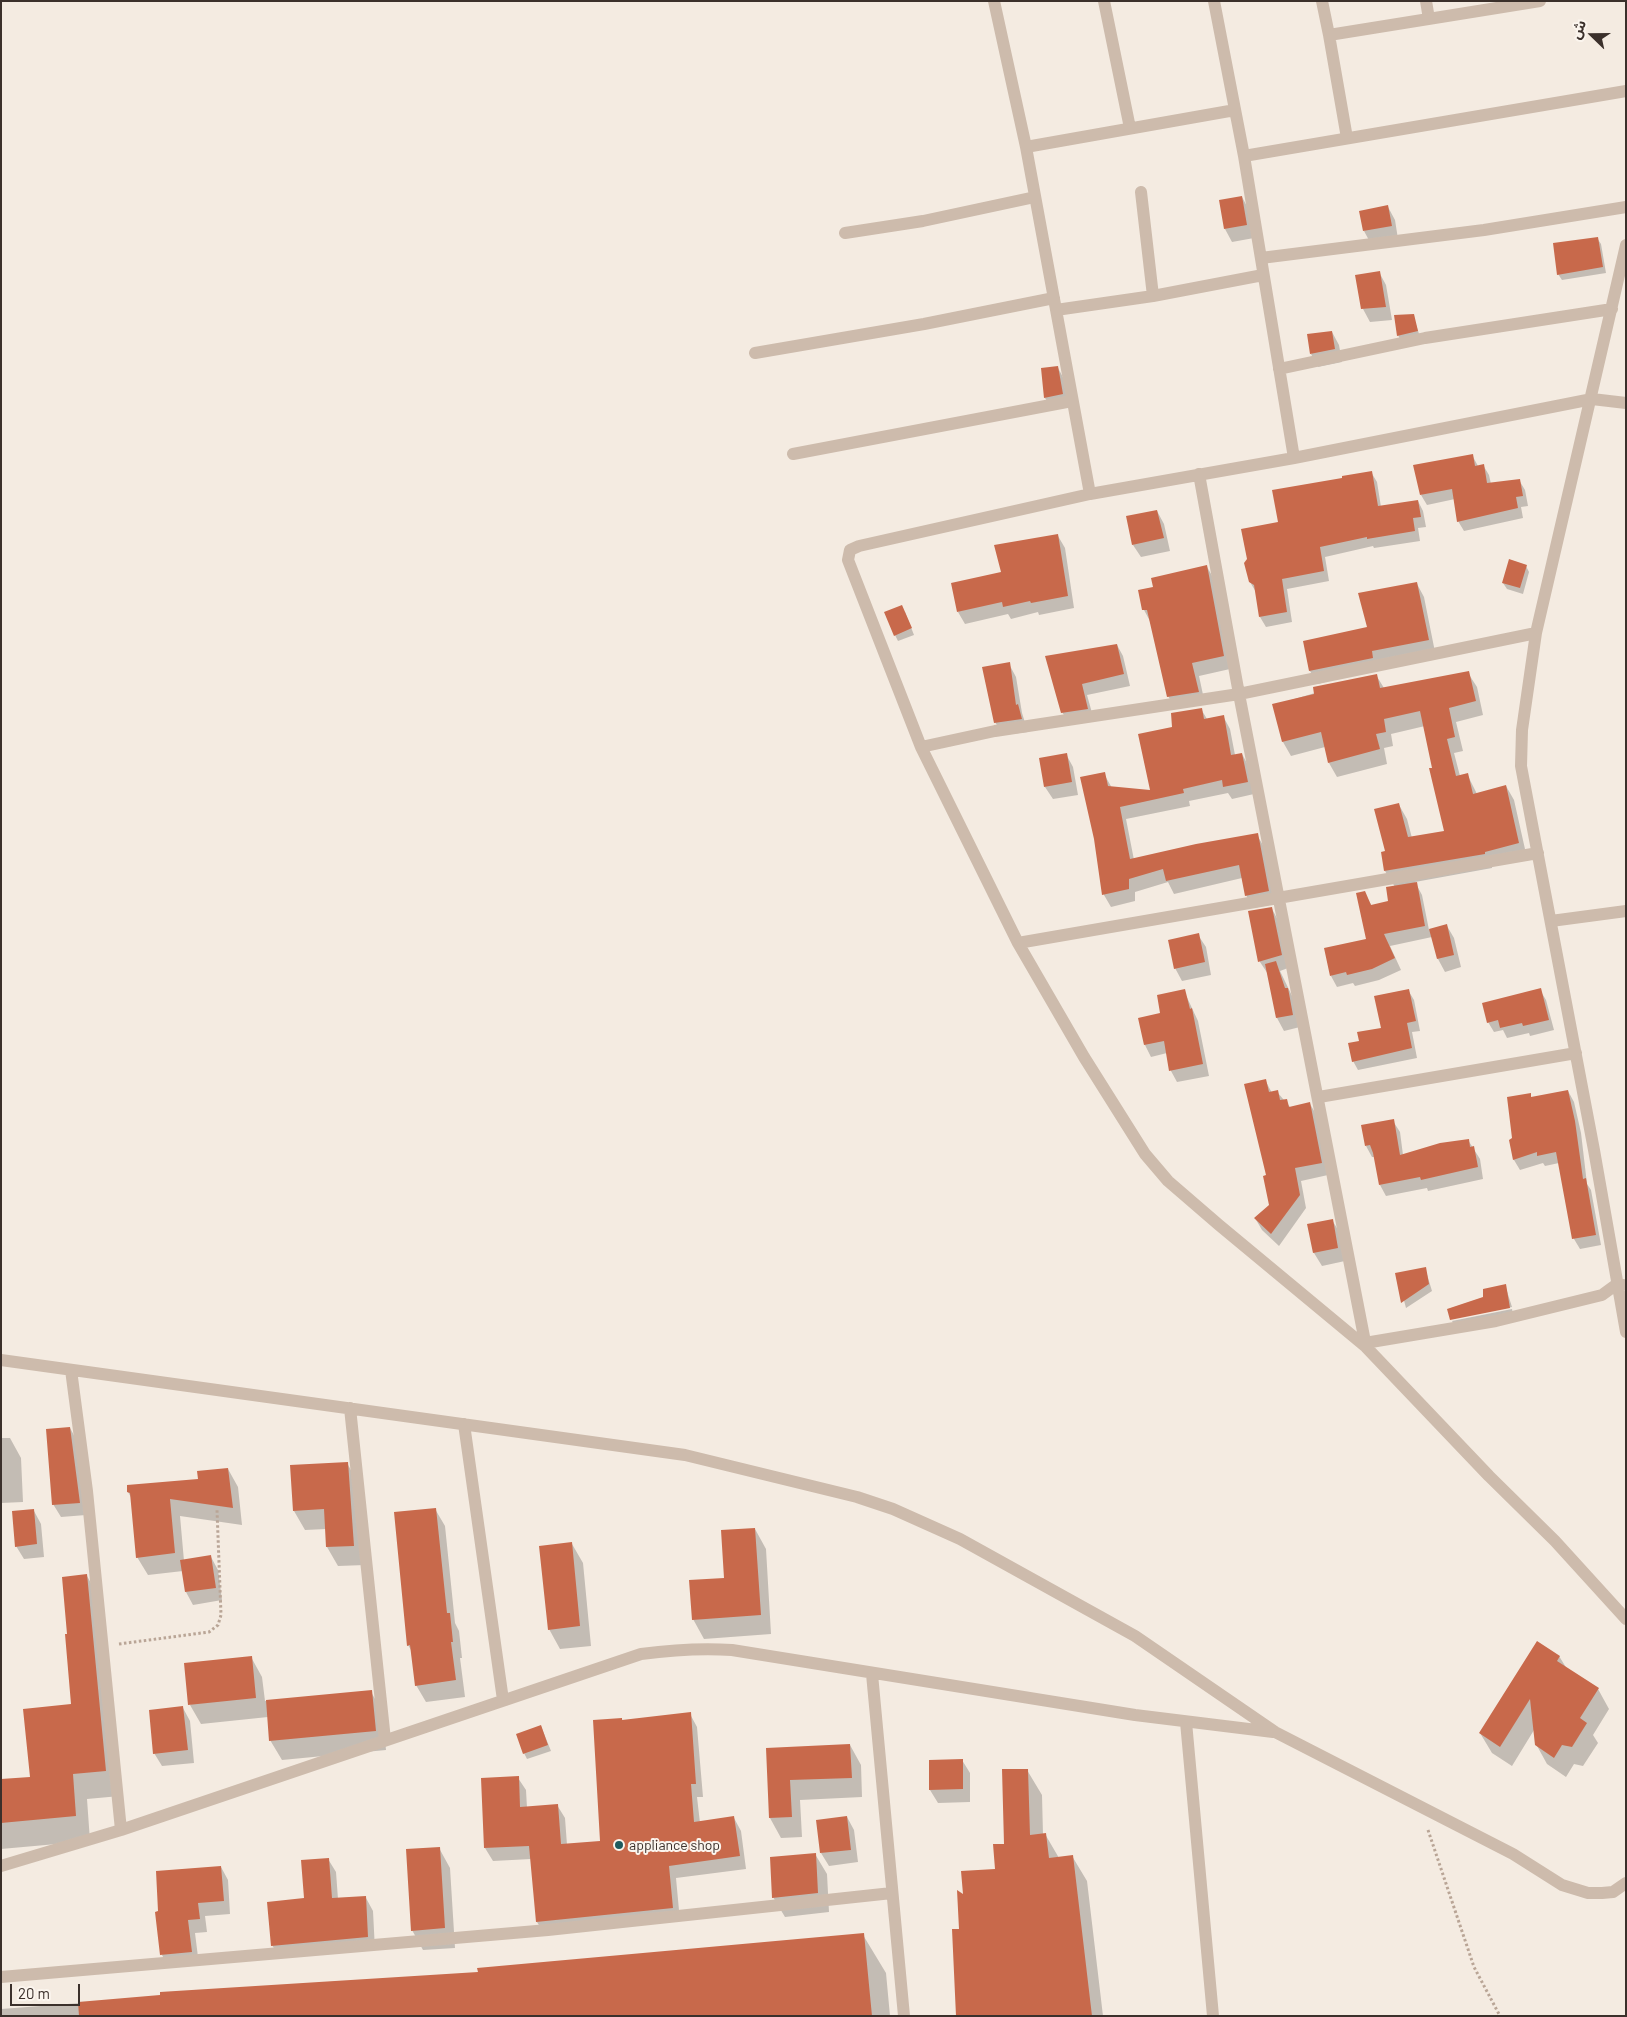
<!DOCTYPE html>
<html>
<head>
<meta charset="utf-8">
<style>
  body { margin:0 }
  #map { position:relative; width:1627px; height:2017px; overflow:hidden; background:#f4ebe1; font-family:Barlow,"Noto Sans Arabic",sans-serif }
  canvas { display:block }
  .frame { position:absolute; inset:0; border:2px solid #3b302b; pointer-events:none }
  .north { position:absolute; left:1567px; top:10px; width:50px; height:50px; -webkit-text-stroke:4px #fbf5ee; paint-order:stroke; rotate:292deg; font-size:14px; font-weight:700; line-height:20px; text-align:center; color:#3b302b }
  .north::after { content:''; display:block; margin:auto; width:18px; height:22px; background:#3b302b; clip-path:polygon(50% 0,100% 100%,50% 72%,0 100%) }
  .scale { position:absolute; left:10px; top:1984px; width:70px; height:22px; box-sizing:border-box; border:2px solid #3b302b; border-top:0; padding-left:6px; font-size:15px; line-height:18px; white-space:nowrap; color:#3b302b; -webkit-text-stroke:4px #fbf5ee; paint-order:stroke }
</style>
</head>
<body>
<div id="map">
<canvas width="1627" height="2017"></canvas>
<div class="frame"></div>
<div class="north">ش</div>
<div class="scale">20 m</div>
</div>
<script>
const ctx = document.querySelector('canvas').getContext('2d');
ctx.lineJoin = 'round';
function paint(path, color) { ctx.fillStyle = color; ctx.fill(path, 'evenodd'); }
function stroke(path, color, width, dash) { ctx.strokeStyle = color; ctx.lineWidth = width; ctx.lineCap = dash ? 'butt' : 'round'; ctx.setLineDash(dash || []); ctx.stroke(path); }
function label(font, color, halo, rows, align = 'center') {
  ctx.font = font + ' Barlow,sans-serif'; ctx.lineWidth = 4; ctx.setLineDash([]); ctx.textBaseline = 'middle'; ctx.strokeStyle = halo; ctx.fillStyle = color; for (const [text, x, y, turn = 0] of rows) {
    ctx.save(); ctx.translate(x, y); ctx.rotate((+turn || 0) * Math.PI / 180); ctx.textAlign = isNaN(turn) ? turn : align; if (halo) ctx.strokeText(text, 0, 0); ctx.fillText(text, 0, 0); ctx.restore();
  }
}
const shadow = new Path2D(`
  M 1242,197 L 1249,210 L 1254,238 L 1232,242 L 1225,229 L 1220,201 Z
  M 1388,207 L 1395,220 L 1398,239 L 1371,244 L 1364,231 Z
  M 1597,238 L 1601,244 L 1606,273 L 1562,280 L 1558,274 Z
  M 1379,272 L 1386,285 L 1392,320 L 1370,322 L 1363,309 Z
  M 1413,315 L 1420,337 L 1401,341 L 1398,335 Z
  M 1332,332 L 1339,345 L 1342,362 L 1318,367 L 1311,354 Z
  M 1058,368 L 1065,381 L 1070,407 L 1053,410 L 1045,398 Z
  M 1472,455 L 1478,466 L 1483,465 L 1489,475 L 1491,484 L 1519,480 L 1525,490 L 1528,506 L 1521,507 L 1523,518 L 1464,531 L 1458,521 L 1455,499 L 1427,505 L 1421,495 Z
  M 1371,472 L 1377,482 L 1381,507 L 1418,501 L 1423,511 L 1426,527 L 1418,528 L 1420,541 L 1374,548 L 1373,546 L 1325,557 L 1329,581 L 1287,589 L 1292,622 L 1266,627 L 1260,617 L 1256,592 L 1250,582 L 1279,523 L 1344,479 Z
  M 1157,511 L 1164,524 L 1170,551 L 1141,557 L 1133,545 Z
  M 1058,536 L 1065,548 L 1074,608 L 1039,615 L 1038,612 L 1011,619 L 1008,614 L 965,624 L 958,612 L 1002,573 Z
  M 1526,566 L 1529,572 L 1523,594 L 1507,589 L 1503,583 Z
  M 1207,567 L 1214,579 L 1230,669 L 1199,676 L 1205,704 L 1176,709 L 1168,696 L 1151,623 L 1144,610 L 1154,588 Z
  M 1417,584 L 1424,597 L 1435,652 L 1318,684 L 1310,671 L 1304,642 L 1368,628 Z
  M 905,612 L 914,635 L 898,641 L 895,635 Z
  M 1117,645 L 1123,656 L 1130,686 L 1087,695 L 1094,720 L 1069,723 L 1062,712 L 1047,657 Z
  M 1009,664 L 1016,677 L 1022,713 L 1028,732 L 1003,735 L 995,722 Z
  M 1468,673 L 1477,687 L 1483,715 L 1456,722 L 1463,751 L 1454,753 L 1460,776 L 1467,774 L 1477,794 L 1506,786 L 1514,800 L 1527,858 L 1492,866 L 1492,868 L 1415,882 L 1422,895 L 1429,930 L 1447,926 L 1454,938 L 1461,967 L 1445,972 L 1438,959 L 1432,937 L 1390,946 L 1401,970 L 1379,980 L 1355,986 L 1353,983 L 1337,987 L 1331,976 L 1367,940 L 1364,893 L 1372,906 L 1390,902 L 1395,887 L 1385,871 L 1383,853 L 1386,852 L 1399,805 L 1407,819 L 1412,838 L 1445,832 L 1425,726 L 1391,734 L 1393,746 L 1384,748 L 1387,764 L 1337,777 L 1329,763 L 1325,747 L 1291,756 L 1283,742 L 1274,705 L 1376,675 L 1384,688 Z
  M 1201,709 L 1207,719 L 1223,716 L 1230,729 L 1235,755 L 1242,754 L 1249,767 L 1254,794 L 1232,799 L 1228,793 L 1189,801 L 1190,806 L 1126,819 L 1134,860 L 1257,835 L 1264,847 L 1275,904 L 1253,908 L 1246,895 L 1242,878 L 1174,894 L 1168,882 L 1135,892 L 1135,901 L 1111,907 L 1104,895 L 1095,839 L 1104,774 L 1112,788 L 1152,792 L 1174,728 Z
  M 1066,754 L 1073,767 L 1078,795 L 1053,799 L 1045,787 Z
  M 1272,909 L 1279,922 L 1288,968 L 1280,971 L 1295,1002 L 1300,1027 L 1284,1031 L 1277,1018 L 1268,974 L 1260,962 L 1249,912 Z
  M 1198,935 L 1206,947 L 1211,975 L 1182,981 L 1175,968 Z
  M 1408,990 L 1414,1000 L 1420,1031 L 1412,1032 L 1417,1058 L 1358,1070 L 1353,1061 L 1360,1042 L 1382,1029 Z
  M 1540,990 L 1546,1000 L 1554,1030 L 1530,1036 L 1529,1033 L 1507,1038 L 1503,1030 L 1494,1032 L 1488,1022 Z
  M 1184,991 L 1198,1021 L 1209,1076 L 1177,1082 L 1171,1071 L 1167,1053 L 1151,1057 L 1145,1045 L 1139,1019 L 1161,1014 Z
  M 1265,1080 L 1272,1093 L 1277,1092 L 1291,1108 L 1310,1104 L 1317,1116 L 1328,1175 L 1301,1181 L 1306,1208 L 1279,1246 L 1262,1230 L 1255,1218 L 1271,1205 L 1267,1176 Z
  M 1568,1091 L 1574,1102 L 1581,1133 L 1587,1184 L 1591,1190 L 1601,1245 L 1580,1249 L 1574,1239 L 1559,1163 L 1545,1166 L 1543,1163 L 1520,1170 L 1514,1160 L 1513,1139 L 1530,1095 L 1532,1098 Z
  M 1393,1121 L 1400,1132 L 1403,1155 L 1468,1140 L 1480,1159 L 1483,1179 L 1428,1191 L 1427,1188 L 1386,1196 L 1380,1185 L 1375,1157 L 1372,1157 L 1366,1146 Z
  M 1332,1220 L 1340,1233 L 1345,1261 L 1322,1266 L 1314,1253 L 1309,1225 Z
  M 1425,1268 L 1432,1291 L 1406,1308 L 1397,1274 Z
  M 1505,1285 L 1512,1307 L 1451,1319 L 1484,1298 Z
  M 1512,1309 L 1513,1314 L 1455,1326 L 1452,1321 Z
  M 70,1428 L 77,1441 L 86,1515 L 61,1517 L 53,1504 Z
  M 1,1438 L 10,1438 L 21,1458 L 23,1502 L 1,1503 Z
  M 347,1463 L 358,1483 L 365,1565 L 338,1566 L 327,1547 L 326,1529 L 305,1530 L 294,1511 Z
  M 228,1469 L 238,1487 L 242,1525 L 180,1516 L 184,1561 L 211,1557 L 218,1570 L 222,1600 L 193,1605 L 186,1592 L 183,1571 L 148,1575 L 137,1557 L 132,1499 L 128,1492 L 199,1480 Z
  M 435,1509 L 445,1526 L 455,1623 L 459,1631 L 462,1658 L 460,1658 L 465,1697 L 426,1702 L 416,1685 L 411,1650 L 408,1645 Z
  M 34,1511 L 41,1524 L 44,1557 L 24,1559 L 16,1546 Z
  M 755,1529 L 766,1549 L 771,1634 L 704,1639 L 693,1619 L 725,1579 Z
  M 572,1544 L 583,1563 L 591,1646 L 560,1649 L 549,1629 Z
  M 87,1576 L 101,1601 L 120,1796 L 87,1799 L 90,1841 L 1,1849 L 1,1781 L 31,1778 L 72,1705 L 69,1635 Z
  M 1559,1656 L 1567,1669 L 1598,1689 L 1609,1709 L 1593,1735 L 1598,1743 L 1583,1766 L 1574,1764 L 1566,1777 L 1547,1764 L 1536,1744 L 1534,1730 L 1512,1766 L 1492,1753 L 1480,1733 Z
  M 251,1657 L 262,1677 L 265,1701 L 371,1692 L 382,1711 L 386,1750 L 282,1760 L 270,1740 L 268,1717 L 201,1724 L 190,1705 Z
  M 183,1708 L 190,1721 L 194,1763 L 162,1766 L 154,1753 Z
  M 690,1714 L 697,1727 L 703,1797 L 697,1797 L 700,1823 L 734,1818 L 741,1831 L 746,1869 L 676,1878 L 680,1921 L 545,1935 L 537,1922 L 531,1859 L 493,1861 L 485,1848 L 518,1778 L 526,1790 L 527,1808 L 557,1805 L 565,1818 L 567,1845 L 602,1842 L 622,1719 L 623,1721 Z
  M 541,1726 L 551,1751 L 527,1759 L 524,1753 Z
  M 850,1745 L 861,1765 L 862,1797 L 800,1800 L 802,1837 L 781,1838 L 770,1818 L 767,1749 Z
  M 962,1760 L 970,1773 L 970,1802 L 938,1803 L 930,1790 Z
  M 1027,1770 L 1042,1795 L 1043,1835 L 1045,1834 L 1059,1858 L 1072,1856 L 1087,1881 L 1103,2016 L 957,2016 L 960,1930 L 964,1897 L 996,1871 Z
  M 847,1817 L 854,1830 L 858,1862 L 829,1866 L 821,1853 Z
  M 439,1848 L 450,1868 L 455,1948 L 423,1950 L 412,1930 Z
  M 815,1854 L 827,1874 L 829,1912 L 785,1917 L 773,1897 Z
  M 328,1859 L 336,1872 L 338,1899 L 366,1898 L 373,1911 L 375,1950 L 280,1958 L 272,1945 L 305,1899 Z
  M 221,1867 L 228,1880 L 230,1914 L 205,1916 L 207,1932 L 195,1933 L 199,1965 L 169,1968 L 162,1955 Z
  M 863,1935 L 886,1973 L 890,2016 L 1,2016 L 1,2009 L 479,1973 Z`);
const building = new Path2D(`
  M 1242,196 L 1247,225 L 1224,229 L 1219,200 Z
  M 1388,205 L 1392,226 L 1363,231 L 1359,211 Z
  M 1598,237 L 1603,267 L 1557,275 L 1553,243 Z
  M 1380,271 L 1386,307 L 1361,309 L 1355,275 Z
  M 1414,314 L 1418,331 L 1397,336 L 1394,315 Z
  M 1332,331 L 1335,349 L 1310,354 L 1307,334 Z
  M 1058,366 L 1063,394 L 1044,398 L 1041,368 Z
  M 1473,454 L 1475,466 L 1484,464 L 1487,483 L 1520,479 L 1523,496 L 1516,497 L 1518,508 L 1457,522 L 1452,489 L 1420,495 L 1413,465 Z
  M 1372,471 L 1378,506 L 1418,500 L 1421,517 L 1413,518 L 1415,531 L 1367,539 L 1367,537 L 1320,547 L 1324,571 L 1282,579 L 1287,612 L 1259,617 L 1254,585 L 1249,582 L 1244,563 L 1247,559 L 1241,529 L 1278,522 L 1272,490 L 1342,478 L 1342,476 Z
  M 1157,510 L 1164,538 L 1132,545 L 1126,516 Z
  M 1058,534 L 1068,596 L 1031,603 L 1030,601 L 1003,607 L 1002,602 L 957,612 L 951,583 L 1001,572 L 994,545 Z
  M 1509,559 L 1527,565 L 1520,588 L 1502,583 Z
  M 1207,565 L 1224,656 L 1192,663 L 1199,692 L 1167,697 L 1147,610 L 1142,610 L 1138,590 L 1153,587 L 1151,578 Z
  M 1417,582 L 1429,640 L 1372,651 L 1373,658 L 1309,671 L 1303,641 L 1367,627 L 1358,593 Z
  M 902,605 L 912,628 L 894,636 L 884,612 Z
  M 1117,644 L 1124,674 L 1082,684 L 1088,709 L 1061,713 L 1045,656 Z
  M 1010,662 L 1016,705 L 1018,704 L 1022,719 L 994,723 L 982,667 Z
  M 1469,671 L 1476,701 L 1449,708 L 1455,737 L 1447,739 L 1456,776 L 1468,773 L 1473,794 L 1506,785 L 1519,843 L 1485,852 L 1485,854 L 1384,871 L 1381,852 L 1385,851 L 1374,809 L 1399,803 L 1408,837 L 1444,831 L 1429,768 L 1432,768 L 1420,711 L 1384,719 L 1386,732 L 1376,734 L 1380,749 L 1328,763 L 1321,732 L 1282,742 L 1272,704 L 1314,694 L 1313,687 L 1377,674 L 1380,688 Z
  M 1202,708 L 1204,719 L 1224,715 L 1231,755 L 1242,753 L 1248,782 L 1223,787 L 1222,780 L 1183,789 L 1184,793 L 1120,807 L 1130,859 L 1196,844 L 1258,833 L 1269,891 L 1245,896 L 1239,865 L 1166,881 L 1163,869 L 1129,879 L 1129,889 L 1102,895 L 1094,839 L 1080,777 L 1105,772 L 1108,786 L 1150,790 L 1138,734 L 1172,727 L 1171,713 Z
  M 1067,753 L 1072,782 L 1044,787 L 1039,758 Z
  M 1417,882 L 1425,926 L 1384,934 L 1395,958 L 1372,969 L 1347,975 L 1346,972 L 1330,976 L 1324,948 L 1366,939 L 1356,893 L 1365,891 L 1371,905 L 1388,901 L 1386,887 Z
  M 1272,907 L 1282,955 L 1258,962 L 1248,911 Z
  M 1447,924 L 1454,955 L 1437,959 L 1429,929 Z
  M 1199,933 L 1205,962 L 1174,969 L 1168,940 Z
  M 1276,961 L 1285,988 L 1288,988 L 1293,1015 L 1276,1018 L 1265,964 Z
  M 1541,988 L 1549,1020 L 1523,1026 L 1522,1023 L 1500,1028 L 1498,1020 L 1487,1023 L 1482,1003 Z
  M 1185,989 L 1190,1009 L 1192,1008 L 1203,1064 L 1169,1071 L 1164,1041 L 1144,1045 L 1138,1018 L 1160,1013 L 1157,995 Z
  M 1409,989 L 1416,1021 L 1407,1023 L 1412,1048 L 1352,1062 L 1348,1043 L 1359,1041 L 1357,1032 L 1381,1028 L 1374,996 Z
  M 1266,1079 L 1269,1092 L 1278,1090 L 1280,1100 L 1287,1099 L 1289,1107 L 1310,1102 L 1322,1163 L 1295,1168 L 1300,1195 L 1271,1234 L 1254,1218 L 1269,1205 L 1263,1176 L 1266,1175 L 1244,1084 Z
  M 1568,1090 L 1575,1121 L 1583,1179 L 1586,1178 L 1596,1235 L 1572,1239 L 1556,1152 L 1537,1156 L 1537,1152 L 1513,1160 L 1509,1140 L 1512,1138 L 1507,1097 L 1531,1093 L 1531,1097 Z
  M 1394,1119 L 1400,1155 L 1440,1143 L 1469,1139 L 1470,1147 L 1474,1146 L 1478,1167 L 1421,1180 L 1420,1177 L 1379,1185 L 1373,1153 L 1370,1145 L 1365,1146 L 1361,1125 Z
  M 1333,1219 L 1338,1248 L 1313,1253 L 1307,1224 Z
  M 1426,1267 L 1429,1284 L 1401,1303 L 1395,1273 Z
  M 1506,1284 L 1510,1308 L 1450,1320 L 1447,1309 L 1483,1297 L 1483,1289 Z
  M 70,1427 L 80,1503 L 52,1505 L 46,1429 Z
  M 348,1462 L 354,1546 L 326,1547 L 324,1509 L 293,1511 L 290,1465 Z
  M 228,1468 L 233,1508 L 170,1499 L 175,1553 L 136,1558 L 130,1493 L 127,1492 L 127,1485 L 198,1479 L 197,1471 Z
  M 436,1508 L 447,1613 L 450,1613 L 453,1642 L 451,1642 L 456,1680 L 415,1686 L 410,1645 L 407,1646 L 394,1512 Z
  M 34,1509 L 37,1544 L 15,1547 L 12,1511 Z
  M 755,1528 L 761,1615 L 692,1620 L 689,1580 L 724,1578 L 721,1530 Z
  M 572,1542 L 580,1626 L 548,1630 L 539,1546 Z
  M 211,1555 L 216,1588 L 185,1592 L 180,1560 Z
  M 87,1574 L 106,1771 L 73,1774 L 76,1816 L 1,1823 L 1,1779 L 30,1777 L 23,1709 L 71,1704 L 65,1634 L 67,1634 L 62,1577 Z
  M 1537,1641 L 1560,1656 L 1557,1661 L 1599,1688 L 1580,1718 L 1587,1723 L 1572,1747 L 1562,1745 L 1554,1758 L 1535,1745 L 1530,1699 L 1500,1747 L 1479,1733 Z
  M 252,1656 L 256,1698 L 188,1705 L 184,1663 Z
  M 372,1690 L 376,1731 L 269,1741 L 266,1700 Z
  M 183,1706 L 188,1750 L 153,1754 L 149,1710 Z
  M 691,1712 L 696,1784 L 691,1784 L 694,1822 L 734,1816 L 740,1856 L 669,1866 L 673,1908 L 536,1922 L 529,1846 L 484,1848 L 481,1778 L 519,1776 L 520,1807 L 558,1804 L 561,1844 L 600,1841 L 593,1720 L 622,1718 L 622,1720 Z
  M 541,1725 L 548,1745 L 523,1754 L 516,1734 Z
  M 850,1744 L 852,1778 L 790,1780 L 792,1817 L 769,1818 L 766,1748 Z
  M 963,1759 L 963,1789 L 929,1790 L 929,1760 Z
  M 1002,1769 L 1028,1769 L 1030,1835 L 1046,1833 L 1049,1858 L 1073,1855 L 1092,2016 L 956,2016 L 952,1929 L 959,1929 L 957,1890 L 963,1894 L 961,1871 L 995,1869 L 993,1844 L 1004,1844 Z
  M 847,1816 L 851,1850 L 820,1853 L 816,1820 Z
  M 440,1847 L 445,1928 L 411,1931 L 406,1849 Z
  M 816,1853 L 818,1893 L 772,1898 L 770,1857 Z
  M 329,1858 L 332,1898 L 366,1896 L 368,1937 L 271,1946 L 267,1902 L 304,1898 L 301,1860 Z
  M 221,1866 L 224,1901 L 198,1903 L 200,1919 L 188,1920 L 192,1952 L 160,1955 L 155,1912 L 158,1911 L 156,1871 Z
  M 864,1933 L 872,2016 L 79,2016 L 78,2002 L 160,1995 L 160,1992 L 478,1972 L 477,1968 Z`);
const path = new Path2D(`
  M 119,1644 L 209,1632 L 218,1625 L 221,1615 L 217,1510
  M 1428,1830 L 1474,1967 L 1500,2016`);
const minor = new Path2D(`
  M 994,1 L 1026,147 L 1090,494
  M 1104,1 L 1130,128
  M 1214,1 L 1244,156 L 1294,458
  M 1322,1 L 1329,35
  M 1426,1 L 1429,19
  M 1347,138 L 1329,35 L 1540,1
  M 1026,147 L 1235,110
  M 1244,156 L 1626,91
  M 1141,192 L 1153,296
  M 845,233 L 923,221 L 1035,197
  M 1626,245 L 1536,633 L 1522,730 L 1521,766 L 1594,1150 L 1626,1332
  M 1261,258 L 1484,230 L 1626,207
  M 1056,310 L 1153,296 L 1263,275
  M 755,353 L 924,324 L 1054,298
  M 1279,369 L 1425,338 L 1612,309
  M 1626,403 L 1592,399 L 1294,458 L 1090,494 L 859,546 L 850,550 L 848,560 L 921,747 L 1018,943 L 1084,1057 L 1145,1154 L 1168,1181 L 1219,1225 L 1366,1347 L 1489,1476 L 1555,1541 L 1626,1619
  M 793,454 L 1072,401
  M 1199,474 L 1239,694 L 1366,1347
  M 921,747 L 995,731 L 1239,694 L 1536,633
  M 1551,921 L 1626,911
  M 1018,943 L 1538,853
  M 1319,1097 L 1576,1053
  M 1365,1343 L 1496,1321 L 1602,1295 L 1617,1284 L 1623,1285
  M 1,1360 L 685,1455 L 857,1497 L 893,1509 L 960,1539 L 1135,1636 L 1275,1732 L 1513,1854 L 1562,1885 L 1588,1893 L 1602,1893 L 1613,1892 L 1626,1883
  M 71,1370 L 87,1491 L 121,1830
  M 350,1408 L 385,1740
  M 464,1424 L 503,1700
  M 872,1674 L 904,2016
  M 1186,1722 L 1213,2016
  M 1,1866 L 121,1830 L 641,1654 C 671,1650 702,1648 732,1650 L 1135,1715 L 1273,1732
  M 1,1977 L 548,1930 L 892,1893`);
const markers = [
  [619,1845,5,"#1f5a5e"]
];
const poiNames = [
  ["appliance shop",629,1845]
];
paint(shadow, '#0003');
paint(building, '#c8694b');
stroke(path, '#b9a596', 3, [2.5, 2.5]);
stroke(minor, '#cdbbac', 12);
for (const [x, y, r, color] of markers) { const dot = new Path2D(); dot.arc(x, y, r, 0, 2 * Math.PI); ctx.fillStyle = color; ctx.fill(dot); stroke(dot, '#fbf5ee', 2); }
label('14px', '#3b302b', '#fbf5ee', poiNames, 'left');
</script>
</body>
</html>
